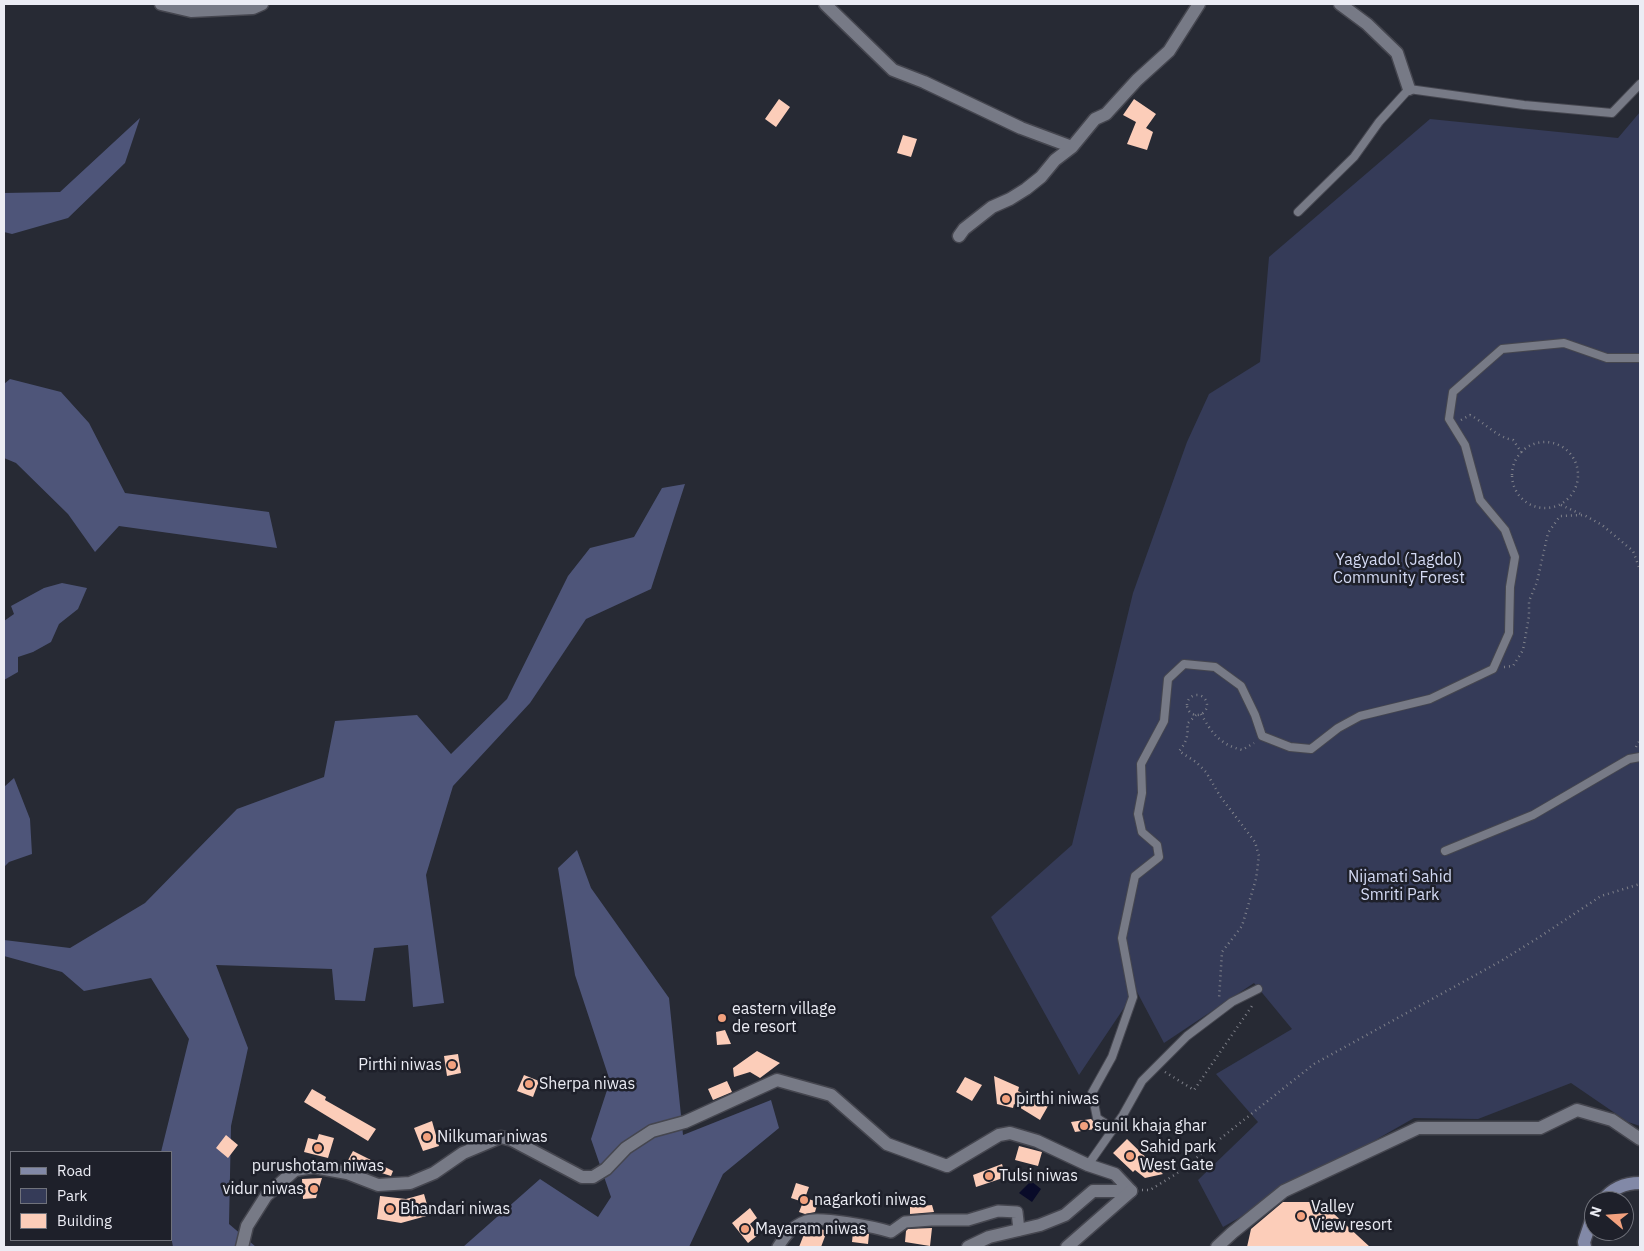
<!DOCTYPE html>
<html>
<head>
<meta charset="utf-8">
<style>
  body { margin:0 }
  #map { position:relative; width:1644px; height:1251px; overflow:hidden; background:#272a34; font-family:"IBM Plex Sans",sans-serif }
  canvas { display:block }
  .frame { position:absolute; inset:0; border:5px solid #ebecf4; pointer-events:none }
  .legend { position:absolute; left:10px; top:1151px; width:162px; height:90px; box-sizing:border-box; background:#1e202a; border:1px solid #70727b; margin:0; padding:6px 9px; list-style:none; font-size:15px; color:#ebecf4 }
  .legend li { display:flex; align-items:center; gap:10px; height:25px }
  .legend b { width:25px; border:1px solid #70727b }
  .north { position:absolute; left:1584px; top:1191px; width:50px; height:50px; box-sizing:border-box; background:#1e202a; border:1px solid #70727b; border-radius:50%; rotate:288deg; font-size:14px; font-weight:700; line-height:20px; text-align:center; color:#ebecf4 }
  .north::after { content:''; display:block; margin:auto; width:18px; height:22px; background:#f2a17e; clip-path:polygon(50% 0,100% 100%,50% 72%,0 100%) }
</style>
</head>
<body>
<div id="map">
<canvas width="1644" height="1251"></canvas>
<div class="frame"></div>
<ul class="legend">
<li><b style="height:6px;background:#8289a7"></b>Road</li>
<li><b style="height:14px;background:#353b58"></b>Park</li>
<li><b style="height:14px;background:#fccdb9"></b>Building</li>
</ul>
<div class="north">N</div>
</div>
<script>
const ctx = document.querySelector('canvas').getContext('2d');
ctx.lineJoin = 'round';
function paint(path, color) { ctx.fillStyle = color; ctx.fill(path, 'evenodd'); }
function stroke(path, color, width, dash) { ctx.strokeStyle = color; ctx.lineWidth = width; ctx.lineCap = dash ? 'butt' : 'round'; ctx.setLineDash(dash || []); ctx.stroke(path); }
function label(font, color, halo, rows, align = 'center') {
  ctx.font = font + ' "IBM Plex Sans",sans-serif'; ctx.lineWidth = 5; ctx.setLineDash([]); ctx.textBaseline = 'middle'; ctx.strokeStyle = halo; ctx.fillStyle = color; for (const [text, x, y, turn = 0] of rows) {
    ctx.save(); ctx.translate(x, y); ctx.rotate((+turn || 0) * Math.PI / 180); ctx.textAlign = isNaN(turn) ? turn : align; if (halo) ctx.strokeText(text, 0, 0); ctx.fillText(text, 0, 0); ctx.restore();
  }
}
const green = new Path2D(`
  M 1640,112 L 1640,1126 L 1628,1122 L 1571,1083 L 1478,1119 L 1414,1118 L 1223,1227 L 1198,1180 L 1258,1122 L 1216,1074 L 1292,1029 L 1254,983 L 1164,1043 L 1136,990 L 1079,1075 L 991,917 L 1072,845 L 1133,593 L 1187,442 L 1209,394 L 1260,362 L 1269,257 L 1430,119 L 1618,138 Z`);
const forest = new Path2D(`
  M 140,118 L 125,163 L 68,218 L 12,234 L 4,232 L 4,193 L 60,192 Z
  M 10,379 L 61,392 L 89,423 L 125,493 L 269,512 L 277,548 L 119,526 L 95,552 L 68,514 L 16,463 L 4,458 L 4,384 Z
  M 685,484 L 651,589 L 586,619 L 530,703 L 453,786 L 426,875 L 444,1003 L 413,1007 L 408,945 L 374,948 L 365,1001 L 335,1000 L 332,969 L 216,965 L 248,1048 L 231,1126 L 229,1224 L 256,1247 L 173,1247 L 171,1236 L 171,1152 L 161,1152 L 189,1039 L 151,978 L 84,991 L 62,972 L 4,956 L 4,940 L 70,948 L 145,903 L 237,809 L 324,777 L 335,721 L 417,715 L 451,754 L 507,699 L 568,576 L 590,548 L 634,537 L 662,488 Z
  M 62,583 L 87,588 L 78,609 L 59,624 L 51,642 L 33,652 L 18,657 L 18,672 L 4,680 L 4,621 L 14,614 L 11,606 L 44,588 Z
  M 14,778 L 30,819 L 32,854 L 9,862 L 4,867 L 4,787 Z
  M 577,850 L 591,888 L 669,998 L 683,1135 L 771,1100 L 779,1128 L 723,1174 L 689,1247 L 463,1247 L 540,1179 L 598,1217 L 611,1197 L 591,1139 L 610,1081 L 575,975 L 558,868 Z`);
const water = new Path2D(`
  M 1031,1181 L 1041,1189 L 1032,1202 L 1019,1193 Z`);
const building = new Path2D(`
  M 779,99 L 790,107 L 776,127 L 765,119 Z
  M 1134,99 L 1156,114 L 1146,128 L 1153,132 L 1147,150 L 1127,144 L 1136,122 L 1123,115 Z
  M 903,135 L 917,139 L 911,157 L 897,153 Z
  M 725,1030 L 731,1044 L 717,1045 L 716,1032 Z
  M 757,1051 L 780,1063 L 760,1078 L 750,1072 L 734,1077 L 733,1068 Z
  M 458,1054 L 461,1073 L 447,1076 L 444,1056 Z
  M 524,1075 L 539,1081 L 533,1097 L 517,1091 Z
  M 994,1076 L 1019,1087 L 1018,1091 L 1048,1106 L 1040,1120 L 1014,1104 L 1013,1108 L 997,1104 Z
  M 965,1077 L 982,1085 L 972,1101 L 956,1092 Z
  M 727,1081 L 732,1092 L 713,1100 L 708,1089 Z
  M 312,1089 L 326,1097 L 325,1100 L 376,1129 L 368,1141 L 304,1102 Z
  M 1091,1119 L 1095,1123 L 1095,1129 L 1075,1132 L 1071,1122 Z
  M 432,1121 L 439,1146 L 423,1151 L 414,1128 Z
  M 319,1134 L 334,1138 L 328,1158 L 304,1152 L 308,1138 L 317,1140 Z
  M 226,1135 L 238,1145 L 228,1158 L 216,1148 Z
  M 1127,1139 L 1163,1174 L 1145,1178 L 1135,1170 L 1133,1172 L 1113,1153 Z
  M 1019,1146 L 1042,1152 L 1038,1166 L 1015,1160 Z
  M 353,1151 L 393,1171 L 391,1176 L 347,1162 Z
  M 1002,1164 L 1006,1177 L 976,1187 L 973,1175 Z
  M 322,1178 L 316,1198 L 303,1199 L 302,1179 Z
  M 796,1183 L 809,1187 L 805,1198 L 818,1202 L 815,1212 L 805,1214 L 799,1212 L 803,1202 L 791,1198 Z
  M 424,1194 L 430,1215 L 401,1223 L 377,1219 L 380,1196 L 406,1199 Z
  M 1283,1202 L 1321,1202 L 1370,1247 L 1247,1247 L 1251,1229 Z
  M 932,1205 L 934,1212 L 910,1214 L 910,1207 Z
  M 750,1208 L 757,1218 L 750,1224 L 758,1235 L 748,1243 L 732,1223 Z
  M 815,1227 L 827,1231 L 821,1247 L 799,1247 L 806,1229 Z
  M 932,1228 L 930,1246 L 905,1242 L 906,1231 L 908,1229 Z
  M 853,1231 L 869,1234 L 868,1244 L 852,1242 Z`);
const path = new Path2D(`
  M 1461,420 L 1470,415 C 1484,422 1496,437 1513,440 L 1522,453
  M1512 475a33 33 0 1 1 66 0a33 33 0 1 1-66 0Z
  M 1561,505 L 1583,515
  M 1504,667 L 1513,666 L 1523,650 L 1529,616 L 1529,601 L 1537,582 L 1548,533 L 1560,516 L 1584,515 L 1602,525 L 1633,551 L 1640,570
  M1187 705a10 10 0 1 1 20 0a10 10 0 1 1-20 0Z
  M 1201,714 C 1212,733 1219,744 1242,750 L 1254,743
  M 1196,715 L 1187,724 C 1189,735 1186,743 1179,751 L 1196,762 L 1206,772 L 1220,796 L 1255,842 L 1259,856 L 1256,879 L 1242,926 L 1222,952 L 1219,999
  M 1636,747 L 1640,740
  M 1165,1072 L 1194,1090 L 1254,1003
  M 1142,1190 L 1150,1190 L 1176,1174 L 1314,1064 L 1501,961 L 1541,936 L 1601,896 L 1640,884`);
const service = new Path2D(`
  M 1298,212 L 1354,157 L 1379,122 L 1409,89 L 1524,105 L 1612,113 L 1640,84
  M 1445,851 L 1533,815 L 1629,759 L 1640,757
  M 1114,1129 L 1097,1118 L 1092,1093 L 1112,1057 L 1133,997 L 1122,938 L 1135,876 L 1159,857 L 1157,845 L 1142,832 L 1138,814 L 1142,793 L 1141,764 L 1164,721 L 1168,679 L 1184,664 L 1215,667 L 1241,686 L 1255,715 L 1262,736 L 1290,747 L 1311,749 L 1338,728 L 1360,716 L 1430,699 L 1493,669 L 1509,633 L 1510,587 L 1515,557 L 1505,530 L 1480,500 L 1465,445 L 1449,419 L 1453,392 L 1502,349 L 1564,343 L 1607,358 L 1640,358
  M 1088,1165 L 1123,1115 L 1142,1081 L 1187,1036 L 1232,1002 L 1258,989`);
const pedestrian = new Path2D(`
  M 778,1247 C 785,1236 792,1226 806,1221 C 820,1216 875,1227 891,1232 L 905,1222 L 931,1220 L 968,1220 L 998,1211 L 1017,1212 L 1019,1230`);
const minor = new Path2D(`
  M 161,4 L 191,11 L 253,8 L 262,4
  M 825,4 L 893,70 L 924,82 L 1021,128 L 1072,147
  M 1340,4 L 1367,24 L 1397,53 L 1409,89
  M 959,236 L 964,229 L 992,207 L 1010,199 L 1026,189 L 1041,177 L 1055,160 L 1072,147 L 1095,119 L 1106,114 L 1137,80 L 1169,51 L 1199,4
  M 242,1247 L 247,1226 L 266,1196 L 295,1170 L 314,1167 L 347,1173 L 378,1185 L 410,1183 L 434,1173 L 463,1153 L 501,1137 L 512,1140 L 582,1177 L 593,1177 L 606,1169 L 626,1148 L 652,1131 L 685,1122 L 777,1080 L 831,1095 L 887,1144 L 947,1166 L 999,1135 L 1010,1133 L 1037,1141 L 1088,1165 L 1115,1174 L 1131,1191
  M 968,1247 L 989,1237 L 1040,1225 L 1065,1215 L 1093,1191 L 1131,1191`);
const tertiary = new Path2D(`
  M 1067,1247 L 1131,1191
  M 1217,1247 L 1232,1233 L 1284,1191 L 1418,1128 L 1540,1128 L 1577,1110 L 1612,1120 L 1640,1139`);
const secondary = new Path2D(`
  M 1602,1201 C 1612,1188 1624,1183 1640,1183
  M 1585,1247 L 1584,1242 L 1594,1212`);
const markers = [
  [722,1018,5,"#f2a17e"],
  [452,1065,5,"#f2a17e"],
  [529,1084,5,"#f2a17e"],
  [1006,1099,5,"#f2a17e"],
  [1084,1126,5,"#f2a17e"],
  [427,1137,5,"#f2a17e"],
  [318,1148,5,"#f2a17e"],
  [1130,1156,5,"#f2a17e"],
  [989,1176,5,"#f2a17e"],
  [314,1189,5,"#f2a17e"],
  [804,1200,5,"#f2a17e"],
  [390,1209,5,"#f2a17e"],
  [1301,1216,5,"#f2a17e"],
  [745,1229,5,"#f2a17e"]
];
const parkNames = [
  ["Yagyadol (Jagdol)",1399,560],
  ["Community Forest",1399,578],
  ["Nijamati Sahid",1400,877],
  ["Smriti Park",1400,895]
];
const poiNames = [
  ["eastern village",732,1009],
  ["de resort",732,1027],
  ["Pirthi niwas",442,1065,"right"],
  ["Sherpa niwas",539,1084],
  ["pirthi niwas",1016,1099],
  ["sunil khaja ghar",1094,1126],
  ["Nilkumar niwas",437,1137],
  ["Sahid park",1140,1147],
  ["West Gate",1140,1165],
  ["purushotam niwas",318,1166,"center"],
  ["Tulsi niwas",999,1176],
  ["vidur niwas",304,1189,"right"],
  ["nagarkoti niwas",814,1200],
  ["Valley",1311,1207],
  ["View resort",1311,1225],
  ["Bhandari niwas",400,1209],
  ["Mayaram niwas",755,1229]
];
paint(green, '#353b58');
paint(forest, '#4e5579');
paint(water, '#090b29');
paint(building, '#fccdb9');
stroke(service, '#45464f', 10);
stroke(pedestrian, '#45464f', 14);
stroke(minor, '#45464f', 15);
stroke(tertiary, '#45464f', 15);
stroke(secondary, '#45464f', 15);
stroke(path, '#7f818a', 2.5, [1, 4]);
stroke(service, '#777a86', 8);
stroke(pedestrian, '#777a86', 11);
stroke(minor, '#777a86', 12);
stroke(tertiary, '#777a86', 12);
stroke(secondary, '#8289a7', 12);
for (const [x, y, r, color] of markers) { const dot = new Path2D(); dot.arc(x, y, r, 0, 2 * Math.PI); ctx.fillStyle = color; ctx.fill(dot); stroke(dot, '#1e202a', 2); }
label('16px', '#d4daf4', '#1e202a', parkNames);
label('16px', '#ebecf4', '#1e202a', poiNames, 'left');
</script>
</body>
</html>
